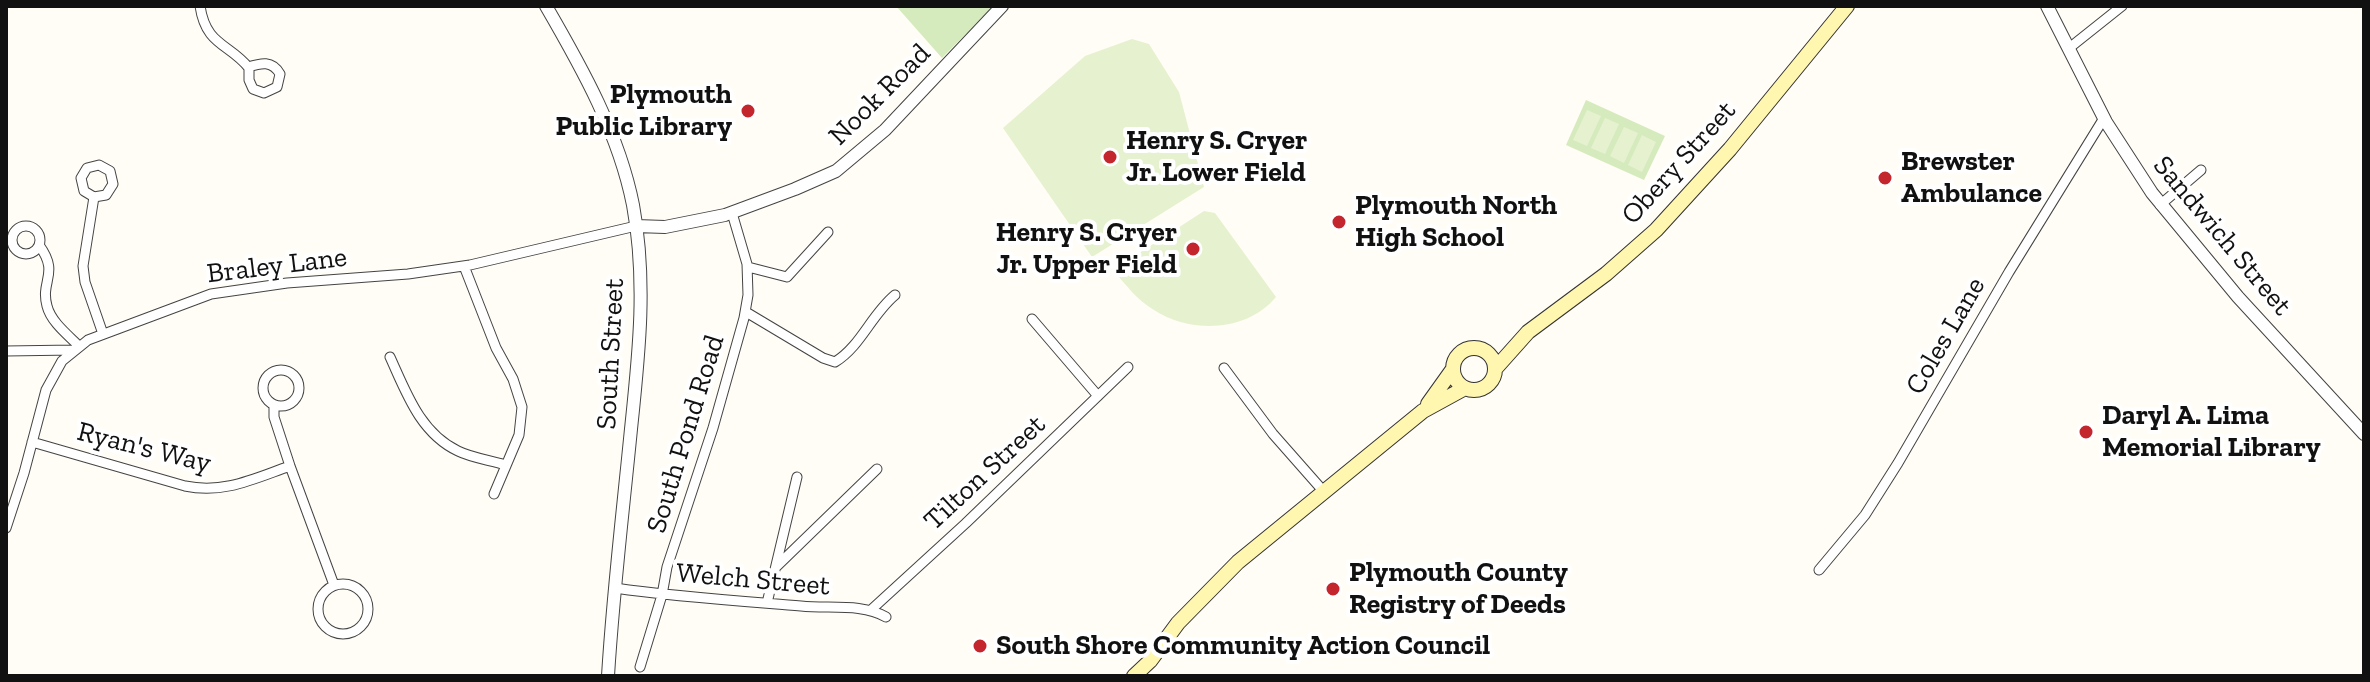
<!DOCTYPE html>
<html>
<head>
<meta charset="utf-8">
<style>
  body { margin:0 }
  #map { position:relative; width:2370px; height:682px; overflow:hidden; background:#fffdf5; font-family:"Zilla Slab",serif }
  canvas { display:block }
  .frame { position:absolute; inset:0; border:8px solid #111; pointer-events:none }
</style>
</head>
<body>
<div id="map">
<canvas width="2370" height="682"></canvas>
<div class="frame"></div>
</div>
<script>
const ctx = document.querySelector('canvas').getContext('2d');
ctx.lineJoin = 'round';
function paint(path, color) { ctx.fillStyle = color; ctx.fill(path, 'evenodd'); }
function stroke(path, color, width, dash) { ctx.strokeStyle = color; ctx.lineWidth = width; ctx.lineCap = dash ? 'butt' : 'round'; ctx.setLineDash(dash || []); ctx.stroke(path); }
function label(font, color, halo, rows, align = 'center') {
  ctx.font = font + ' "Zilla Slab",serif'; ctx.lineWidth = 8; ctx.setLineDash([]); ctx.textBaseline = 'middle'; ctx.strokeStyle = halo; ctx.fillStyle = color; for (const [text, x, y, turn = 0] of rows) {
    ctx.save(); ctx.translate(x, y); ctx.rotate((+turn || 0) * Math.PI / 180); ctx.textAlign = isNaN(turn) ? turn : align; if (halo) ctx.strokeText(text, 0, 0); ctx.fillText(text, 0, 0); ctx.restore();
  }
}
const green = new Path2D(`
  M 896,6 L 993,6 L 942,58 Z
  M 1586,100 L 1665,136 L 1644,180 L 1566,145 Z`);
const pitch = new Path2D(`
  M 1132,39 L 1149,44 L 1179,92 L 1204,187 L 1092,257 L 1003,128 L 1085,56 Z
  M 1587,110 L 1601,116 L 1587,146 L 1573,140 Z
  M 1605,118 L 1619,124 L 1605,154 L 1591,148 Z
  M 1624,127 L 1638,133 L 1624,163 L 1610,156 Z
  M 1642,135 L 1656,142 L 1642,172 L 1628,165 Z
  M 1204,211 L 1215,213 L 1276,297 C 1247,332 1191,334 1154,310 C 1137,300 1126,285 1113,270 Z`);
const minor = new Path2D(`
  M 200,6 C 206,46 229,43 249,68 L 249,80 L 253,89 L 264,93 L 277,87 L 280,74 C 272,60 261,63 248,67
  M 2068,49 L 2122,6
  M 94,197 L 106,195 L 113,184 L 110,171 L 99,165 L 87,168 L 81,178 L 84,191 L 94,197 L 83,266 L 85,282 L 103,334
  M 2160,205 L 2201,170
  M12 240a14 14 0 1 1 28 0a14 14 0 1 1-28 0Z
  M 39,245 C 60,274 40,280 47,306 C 51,322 68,335 79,346
  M 464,266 L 496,348 L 513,379 L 522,407 L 519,435 L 494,494
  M 748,267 L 787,277 L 828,232
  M 746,312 L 823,358 L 835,362 C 861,346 871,315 895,295
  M 1032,319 L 1098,396
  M 6,351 L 74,350
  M 390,357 C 406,392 420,433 458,451 C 472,458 490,460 506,465
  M 1224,368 L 1273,434 L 1325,493
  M263 388a18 18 0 1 1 36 0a18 18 0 1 1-36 0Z
  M 274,405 L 274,417 L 290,466 L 334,585
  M 32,442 L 185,486 C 224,494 253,479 290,466
  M 6,528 L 24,473 L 46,390 L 62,361 L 88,340 L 211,294 L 287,283 L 408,274 L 470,265 L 636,226
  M 776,567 L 877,469
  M 1819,570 L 1865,515 L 1898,463 L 2009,272 L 2104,118
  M318 609a25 25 0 1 1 50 0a25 25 0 1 1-50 0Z
  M 615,588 C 677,597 739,601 801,606 C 829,609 862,603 886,617
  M 767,603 L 797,477
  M 872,609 L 966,523 L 1128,367
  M 640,667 L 662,595 L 667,567 L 713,428 L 744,318 L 748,295 L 747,264 L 732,213`);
const tertiary = new Path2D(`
  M 546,6 C 582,68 619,134 633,205 C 647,281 639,353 631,429 C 623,511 613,593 608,676
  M 2047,6 L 2106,122 L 2152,193 L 2238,297 L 2364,434
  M 636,226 L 665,227 L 725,215 L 795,189 L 836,171 L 885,130 L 1002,6`);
const secondary = new Path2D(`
  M1453 369a21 21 0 1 1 42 0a21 21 0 1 1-42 0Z
  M 1495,369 L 1528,332 L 1606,274 L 1656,230 L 1730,149 L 1847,6
  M 1428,404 L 1453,369
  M 1134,676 L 1150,661 L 1178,623 L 1238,562 L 1423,411 L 1465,388`);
const markers = [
  [748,111,8,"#c4262e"],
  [1110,157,8,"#c4262e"],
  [1885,178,8,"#c4262e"],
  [1339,222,8,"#c4262e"],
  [1193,249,8,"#c4262e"],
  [2086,432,8,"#c4262e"],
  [1333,589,8,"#c4262e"],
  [980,646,8,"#c4262e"]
];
const poiNames = [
  ["Plymouth",732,95,"right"],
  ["Public Library",732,127,"right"],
  ["Henry S. Cryer",1126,141],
  ["Jr. Lower Field",1126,173],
  ["Brewster",1901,162],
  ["Ambulance",1901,194],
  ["Plymouth North",1355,206],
  ["High School",1355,238],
  ["Henry S. Cryer",1177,233,"right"],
  ["Jr. Upper Field",1177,265,"right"],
  ["Daryl A. Lima",2102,416],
  ["Memorial Library",2102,448],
  ["Plymouth County",1349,573],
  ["Registry of Deeds",1349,605],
  ["South Shore Community Action Council",996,646]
];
const streetNames = [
  ["Nook Road",880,95,-45],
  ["Obery Street",1679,163,-48],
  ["Sandwich Street",2222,236,50],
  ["Braley Lane",277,266,-7],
  ["Coles Lane",1946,336,-60],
  ["South Street",611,354,-87],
  ["South Pond Road",686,434,-73],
  ["Ryan's Way",144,448,14],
  ["Tilton Street",985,473,-43],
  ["Welch Street",753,580,5]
];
paint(green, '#d5ebbd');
paint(pitch, '#e6f2cf');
stroke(minor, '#444', 11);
stroke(tertiary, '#444', 14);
stroke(secondary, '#333', 16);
stroke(minor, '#fff', 9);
stroke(tertiary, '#fff', 12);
stroke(secondary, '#fff6b0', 14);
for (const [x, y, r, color] of markers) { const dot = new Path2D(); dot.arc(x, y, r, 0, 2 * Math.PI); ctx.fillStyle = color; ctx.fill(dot); stroke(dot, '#fff', 3); }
label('bold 28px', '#111', '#fff', poiNames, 'left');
label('28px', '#111', '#fff', streetNames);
</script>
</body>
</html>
